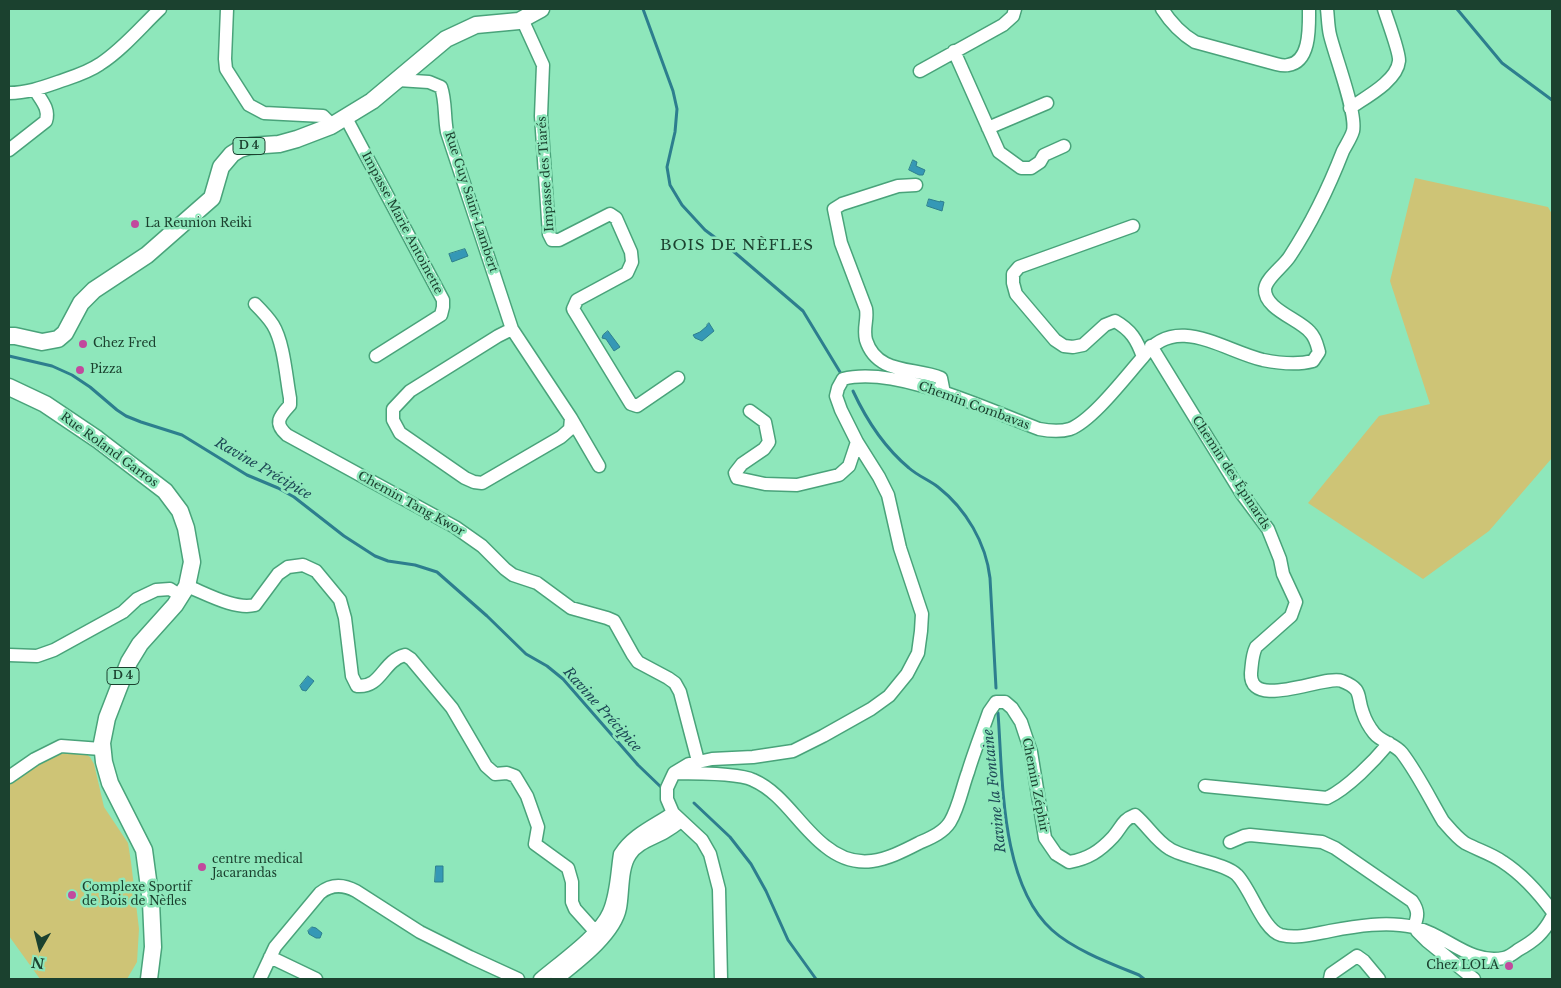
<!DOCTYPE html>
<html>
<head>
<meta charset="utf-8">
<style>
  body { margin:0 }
  #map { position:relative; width:1561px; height:988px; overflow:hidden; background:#8ee7bb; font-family:"Libre Baskerville",serif }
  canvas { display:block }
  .frame { position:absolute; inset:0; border:10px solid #1b412f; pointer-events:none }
  .north { position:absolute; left:15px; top:923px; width:50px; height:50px; -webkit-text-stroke:4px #8ee7bb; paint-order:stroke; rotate:188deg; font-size:14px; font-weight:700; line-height:20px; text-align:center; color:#1b412f }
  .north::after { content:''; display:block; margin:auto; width:18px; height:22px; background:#1b412f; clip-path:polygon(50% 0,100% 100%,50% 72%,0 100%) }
</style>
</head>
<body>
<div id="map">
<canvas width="1561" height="988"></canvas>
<div class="frame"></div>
<div class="north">N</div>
</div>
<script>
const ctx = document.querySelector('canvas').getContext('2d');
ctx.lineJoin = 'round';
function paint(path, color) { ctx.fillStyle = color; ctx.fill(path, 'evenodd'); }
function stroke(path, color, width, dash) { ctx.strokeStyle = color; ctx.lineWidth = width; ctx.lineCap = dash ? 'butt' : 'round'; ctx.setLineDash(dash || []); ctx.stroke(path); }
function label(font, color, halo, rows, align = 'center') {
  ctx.font = font + ' "Libre Baskerville",serif'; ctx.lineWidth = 5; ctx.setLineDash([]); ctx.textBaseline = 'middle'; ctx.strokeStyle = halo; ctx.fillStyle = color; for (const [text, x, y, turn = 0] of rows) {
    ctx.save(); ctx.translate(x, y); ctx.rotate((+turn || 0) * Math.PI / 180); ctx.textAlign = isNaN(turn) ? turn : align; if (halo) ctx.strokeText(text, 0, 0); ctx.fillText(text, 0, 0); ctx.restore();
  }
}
const green = new Path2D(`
  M 1415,178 L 1548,207 L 1552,214 L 1552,458 L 1489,531 L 1423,579 L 1308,503 L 1379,416 L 1430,404 L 1390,281 Z
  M 74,751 L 83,752 L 90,757 L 94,764 L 104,807 L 128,843 L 131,862 L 139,929 L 137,962 L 127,979 L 40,979 L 9,936 L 9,784 L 49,757 Z`);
const water = new Path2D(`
  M 913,160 L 917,162 L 916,166 L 925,170 L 923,175 L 919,175 L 909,170 Z
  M 929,199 L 940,202 L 940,201 L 944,202 L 942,211 L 927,206 Z
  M 465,249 L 468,256 L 452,262 L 449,254 Z
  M 709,323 L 714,331 L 702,341 L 695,338 L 693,335 L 700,332 L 707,326 L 707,325 Z
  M 608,331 L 620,347 L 614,351 L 606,339 L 602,338 L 603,335 Z
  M 308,676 L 314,681 L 306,691 L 302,690 L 300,686 Z
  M 436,866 L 443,866 L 443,882 L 435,882 Z
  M 312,927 L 316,928 L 322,933 L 320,938 L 316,938 L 309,934 L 308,931 Z`);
const stream = new Path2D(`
  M 643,9 L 673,91 L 677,109 L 675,132 L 667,167 L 670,185 L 682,205 L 705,230 L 733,251 L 803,311 L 840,372
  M 1457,9 L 1502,63 L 1552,100
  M 9,356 L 52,366 L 72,375 L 90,387 L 117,410 L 126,416 L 141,422 L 182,435 L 247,475 L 278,488 L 294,497 L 344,536 L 375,556 L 388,561 L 415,565 L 437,572 L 487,616 L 526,654 L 547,666 L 563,679 L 638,765 L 663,789
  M 853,391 C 866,419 885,448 909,468 C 918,476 929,480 938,487 C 966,509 986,543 990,578 L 996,688
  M 998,713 C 1003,778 1000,883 1052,930 C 1074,950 1112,964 1139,975 L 1144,979
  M 694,803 L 730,837 L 751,864 L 766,891 L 788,940 L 816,979`);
const minor = new Path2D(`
  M 227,9 L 225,59 L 226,69 L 249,105 L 264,113 L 323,116 L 328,121 L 331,126
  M 1162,9 C 1171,23 1180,33 1195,42 L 1276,64 C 1280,65 1285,66 1288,65 C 1311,62 1309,26 1309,9
  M 522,19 L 543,65 L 541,116 L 549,234 L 552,240 L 559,240 L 610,214 L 616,218 L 631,252 L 632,262 L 627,273 L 577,300 L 573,309 L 631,404 L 637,406 L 678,378
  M 954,51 L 999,152 L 1021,168 L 1031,168 L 1040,162 L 1044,155 L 1064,146
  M 920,71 L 1003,25 L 1013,16 L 1015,9
  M 398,80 L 429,82 L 441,87 C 446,101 444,117 447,132 L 512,329 L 571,418 L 570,429 L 561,437 L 482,483 L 474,482 L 465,478 L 400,433 L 393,420 L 393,409 L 410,391 L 498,336 L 512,329
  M 9,93 C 26,93 41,88 58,82 C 72,77 87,73 100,64 C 122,50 141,27 160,9
  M 1350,108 C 1366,97 1397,81 1399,61 C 1400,53 1387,19 1384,9
  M 346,118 L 443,300 L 443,307 L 441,315 L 376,356
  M 988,128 L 1047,103
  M 9,150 L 46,121 C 50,109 41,100 35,90
  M 916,185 L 898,186 L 842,204 L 834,209 L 841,243 L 866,309 C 868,320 863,327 866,340 C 877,375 914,367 941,378 L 944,393
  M 1133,226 L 1019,267 L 1013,274 L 1013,283 L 1016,294 L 1055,340 L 1064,346 L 1073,347 L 1083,345 L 1105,325 L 1115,321 C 1131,330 1137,340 1143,357
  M 255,304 C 262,311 268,317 273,325 C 284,343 286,377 290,398 L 290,405 C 280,416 273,423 287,435 L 455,527 L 482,546 L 505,569 L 513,575 L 537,583 L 571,608 L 607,618 L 614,621 L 633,655 L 638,662 L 668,678 L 675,683 L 680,692 L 698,761
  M 1151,346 L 1242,494 L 1268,529 L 1280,559 L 1283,574 L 1296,602 L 1291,616 L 1256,647 C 1252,655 1252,663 1251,673 C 1249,712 1326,674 1342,681 C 1364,690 1356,695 1363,713 C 1365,719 1370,728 1374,733 C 1381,742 1395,744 1402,753 C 1418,774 1430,799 1443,821 C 1450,829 1457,838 1465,843 C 1478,850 1492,854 1503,862 C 1523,875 1538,892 1552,911
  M 750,411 L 765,422 L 769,442 L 764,449 L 742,464 L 735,473 L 737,478 L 765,484 L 797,485 L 839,475 L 849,466 L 857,442
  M 571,418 L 599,466
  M 187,586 C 207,594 235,610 255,605 L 278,574 L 288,567 L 303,565 L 316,571 L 340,600 L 345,618 L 352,676 L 357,686 C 382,688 382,661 405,655 L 411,659 L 452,708 L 486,766 L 495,774 L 507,773 L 515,776 L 527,796 L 538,827 L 535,844 L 568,868 L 572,882 L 572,902 L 575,909 L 602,939
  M 9,655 L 37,656 L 54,650 L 123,612 L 137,599 L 156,590 L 170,589 L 181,596
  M 674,773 C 691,773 739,773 753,780 C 783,793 799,826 825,846 C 858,873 886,860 919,843 C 930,838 943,833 950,822 C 959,807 962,788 968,772 C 974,752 982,732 989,712 L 996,702 L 1005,702 L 1012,708 L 1021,722 L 1031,752 L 1045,838 L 1056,854 L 1069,862 C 1088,859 1100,851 1113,837 C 1122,827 1122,820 1135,815 C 1148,826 1156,841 1170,849 C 1186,859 1226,863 1237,875 C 1251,889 1263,930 1281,935 C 1297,939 1314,934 1330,931 C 1356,926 1387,921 1413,927 C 1446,934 1469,965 1504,958 C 1509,957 1514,953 1518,950 C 1534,941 1543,934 1552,917
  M 9,777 L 35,759 L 61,746 L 101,749
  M 1205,786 L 1327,798 C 1348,788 1374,761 1389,743
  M 1230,842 L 1244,836 L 1250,835 L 1322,842 L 1335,848 L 1412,901 C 1419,911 1418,916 1414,927
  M 1417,931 L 1427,941 L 1474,979
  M 270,957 L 316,979
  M 260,979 L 275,947 L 320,893 C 331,884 343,884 356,891 L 420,932 L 470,957 L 518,979
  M 540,979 C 560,962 600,934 609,912 C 617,894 617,872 620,854 C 633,834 654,826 673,813
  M 557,979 C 577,963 615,935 620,908 C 623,893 621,868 630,855 C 637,843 653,839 665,832 C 670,829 676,825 681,821
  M 721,979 L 719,889 L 710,854 L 702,840 L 673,813 L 667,799 L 667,788 L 674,773 L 689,764 L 712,759 L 753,757 L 793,751 L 823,736 L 871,709 L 889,696 L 907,674 L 918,653 L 921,631 L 922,614 L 900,548 L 888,495 L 879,477 L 857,442 L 841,410 L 836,396 L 838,388 L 843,379 C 895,365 988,410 1039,429 C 1049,431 1060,432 1070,429 C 1093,420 1126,376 1143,357 C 1175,312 1224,351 1263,360 C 1278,363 1298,365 1313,361 L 1319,352 C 1317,345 1316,338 1310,332 C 1299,319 1264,309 1265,289 C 1266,278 1284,266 1290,256 C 1311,224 1329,187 1343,151 C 1346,145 1351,138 1353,131 C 1357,113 1335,56 1330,35 C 1328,27 1328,17 1327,9
  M 1330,979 L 1331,974 L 1357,956 L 1364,961 L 1379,979`);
const major = new Path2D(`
  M 9,336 L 15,336 L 42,342 L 58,339 L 65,333 L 81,303 L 94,290 L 147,255 L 212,198 L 221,167 L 232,154 L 240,149 L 250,146 L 279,144 L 297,139 L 331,126 L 372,101 L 446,39 L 476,25 L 519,21 L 541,9
  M 9,387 L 45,404 L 97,439 L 165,491 L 180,511 L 186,528 L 192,562 L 187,586 L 175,605 L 140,644 L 129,662 L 119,687 L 107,718 L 102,743 L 104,762 L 110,783 L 144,850 L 151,902 L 153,947 L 149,979`);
const markers = [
  [135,224,5,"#c2499d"],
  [83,344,5,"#c2499d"],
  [80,370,5,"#c2499d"],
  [202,867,5,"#c2499d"],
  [72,895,5,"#c2499d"],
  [1509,966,5,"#c2499d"]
];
const shields = [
  [249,146,32],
  [123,676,32]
];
const shieldNames = [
  ["D 4",249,146],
  ["D 4",123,676]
];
const streetNames = [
  ["Impasse des Tiarés",546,174,-94],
  ["Rue Guy Saint-Lambert",471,202,72],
  ["Impasse Marie Antoinette",402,223,62],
  ["Chemin Combavas",974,406,20],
  ["Rue Roland Garros",109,450,36],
  ["Chemin des Épinards",1231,473,57],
  ["Chemin Tang Kwor",411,504,29],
  ["Chemin Zéphir",1035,785,79]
];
const poiNames = [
  ["La Reunion Reiki",145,224],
  ["Chez Fred",93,344],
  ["Pizza",90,370],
  ["centre medical",212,860],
  ["Jacarandas",212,874],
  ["Complexe Sportif",82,888],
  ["de Bois de Nèfles",82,902],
  ["Chez LOLA",1499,966,"right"]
];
const waterNames = [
  ["Ravine Précipice",263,469,30],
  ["Ravine Précipice",602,710,48],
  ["Ravine la Fontaine",995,791,-96]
];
const quarterNames = [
  ["BOIS DE NÈFLES",737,246]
];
paint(green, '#cec476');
paint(water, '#3598b6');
stroke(water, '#2d7e8e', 1);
stroke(stream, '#2d7e8e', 3);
stroke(minor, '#49a37a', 15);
stroke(major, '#49a37a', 19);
stroke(minor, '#fff', 12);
stroke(major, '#fff', 16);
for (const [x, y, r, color] of markers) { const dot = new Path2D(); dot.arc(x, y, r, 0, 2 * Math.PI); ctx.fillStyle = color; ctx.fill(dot); stroke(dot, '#8ee7bb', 2); }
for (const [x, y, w] of shields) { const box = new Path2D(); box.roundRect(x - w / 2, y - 8.5, w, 17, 4); ctx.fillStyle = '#8ee7bb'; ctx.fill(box); stroke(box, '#1b412f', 1); }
label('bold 11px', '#1b412f', null, shieldNames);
label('12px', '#1b412f', '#8ee7bb', streetNames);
label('12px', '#1b412f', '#8ee7bb', poiNames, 'left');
label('italic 14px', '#1e4956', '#8ee7bb', waterNames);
ctx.letterSpacing = '1px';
label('15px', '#1b412f', '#8ee7bb', quarterNames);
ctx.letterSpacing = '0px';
</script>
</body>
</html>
